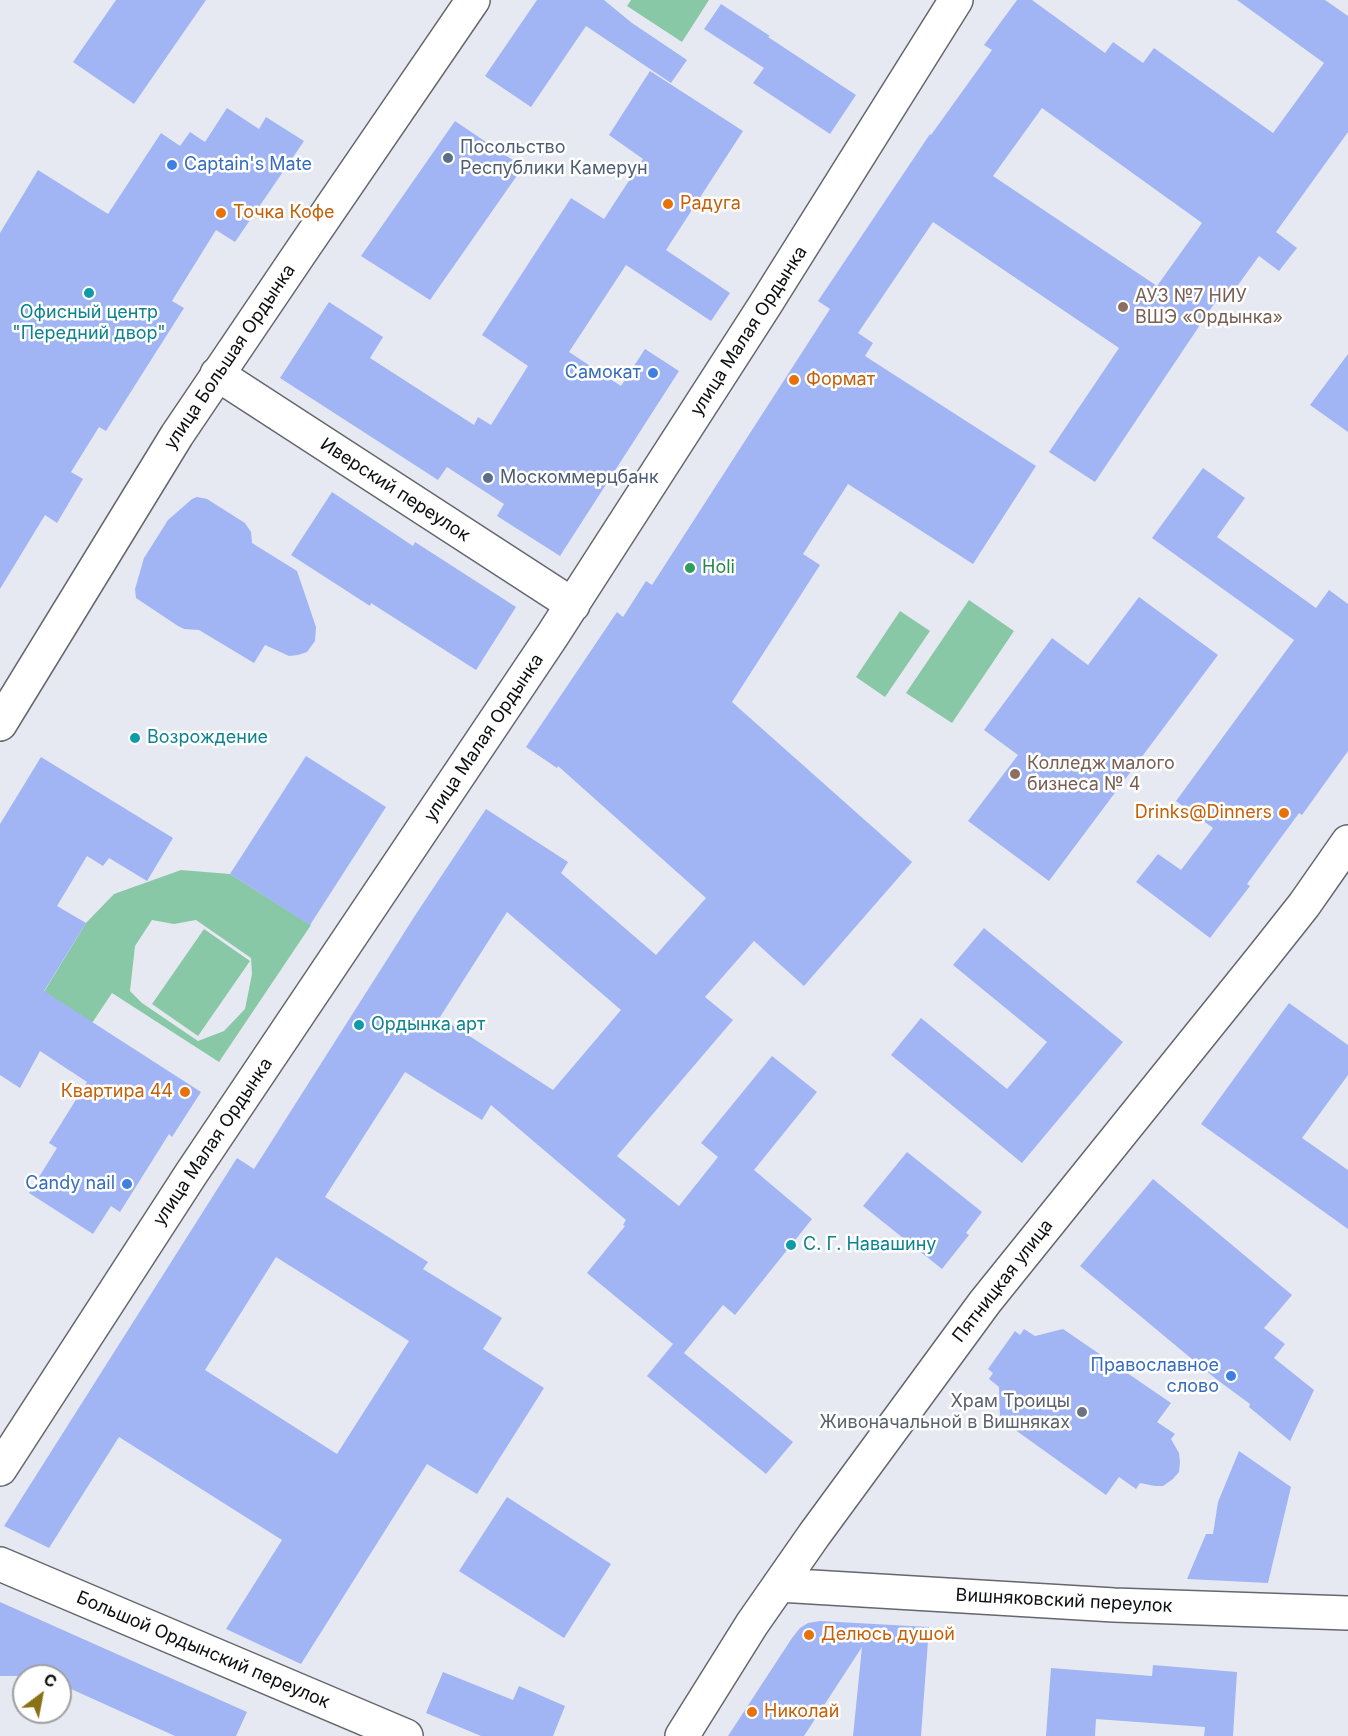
<!DOCTYPE html>
<html>
<head>
<meta charset="utf-8">
<style>
  body { margin:0 }
  #map { position:relative; width:1348px; height:1736px; overflow:hidden; background:#e6e9f1; font-family:Inter,sans-serif }
  canvas { display:block }
  .north { position:absolute; left:12px; top:1664px; width:60px; height:60px; box-sizing:border-box; background:#fff; border:2px solid #9e9f9f; border-radius:50%; rotate:32deg; font-size:16px; font-weight:700; line-height:24px; text-align:center; color:#0d0e10 }
  .north::after { content:''; display:block; margin:auto; width:21px; height:27px; background:#887214; clip-path:polygon(50% 0,100% 100%,50% 72%,0 100%) }
</style>
</head>
<body>
<div id="map">
<canvas width="1348" height="1736"></canvas>
<div class="north">С</div>
</div>
<script>
const ctx = document.querySelector('canvas').getContext('2d');
ctx.lineJoin = 'round';
function paint(path, color) { ctx.fillStyle = color; ctx.fill(path, 'evenodd'); }
function stroke(path, color, width, dash) { ctx.strokeStyle = color; ctx.lineWidth = width; ctx.lineCap = dash ? 'butt' : 'round'; ctx.setLineDash(dash || []); ctx.stroke(path); }
function label(font, color, halo, rows, align = 'center') {
  ctx.font = font + ' Inter,sans-serif'; ctx.lineWidth = 5; ctx.setLineDash([]); ctx.textBaseline = 'middle'; ctx.strokeStyle = halo; ctx.fillStyle = color; for (const [text, x, y, turn = 0] of rows) {
    ctx.save(); ctx.translate(x, y); ctx.rotate((+turn || 0) * Math.PI / 180); ctx.textAlign = isNaN(turn) ? turn : align; if (halo) ctx.strokeText(text, 0, 0); ctx.fillText(text, 0, 0); ctx.restore();
  }
}
const green = new Path2D(`
  M 631,0 L 709,0 L 682,42 L 627,6 Z
  M 969,600 L 1014,631 L 952,723 L 906,693 Z
  M 900,611 L 930,631 L 885,697 L 856,677 Z
  M 181,870 L 230,874 L 311,925 L 219,1062 L 112,993 L 92,1023 L 42,995 L 86,923 L 114,894 ZM 152,920 L 174,924 L 196,920 L 251,958 L 252,974 L 245,1009 L 224,1031 L 198,1041 L 142,1003 L 130,991 L 135,946 Z
  M 204,929 L 250,961 L 198,1036 L 152,1004 Z`);
const building = new Path2D(`
  M 116,0 L 206,0 L 134,104 L 73,62 Z
  M 537,0 L 604,0 L 632,23 L 687,60 L 671,83 L 586,26 L 531,107 L 485,76 Z
  M 1017,0 L 1032,0 L 1105,53 L 1113,42 L 1143,63 L 1154,48 L 1273,133 L 1324,63 L 1237,0 L 1325,0 L 1348,16 L 1348,132 L 1276,232 L 1297,248 L 1279,271 L 1259,256 L 1225,303 L 1218,298 L 1095,482 L 1049,452 L 1119,348 L 933,222 L 858,333 L 873,343 L 865,356 L 1036,466 L 973,564 L 848,484 L 803,554 L 820,565 L 732,702 L 912,862 L 804,986 L 754,941 L 705,997 L 733,1020 L 617,1156 L 679,1206 L 718,1157 L 701,1143 L 772,1056 L 817,1092 L 754,1170 L 812,1219 L 735,1315 L 723,1305 L 684,1353 L 793,1442 L 766,1474 L 647,1376 L 673,1344 L 587,1273 L 625,1226 L 623,1225 L 626,1220 L 491,1105 L 482,1120 L 405,1072 L 325,1197 L 428,1262 L 423,1269 L 502,1318 L 483,1349 L 544,1388 L 477,1494 L 427,1464 L 301,1664 L 226,1629 L 282,1540 L 119,1437 L 49,1548 L 4,1526 L 237,1158 L 254,1169 L 416,914 L 486,809 L 568,862 L 561,873 L 656,955 L 706,898 L 558,766 L 557,768 L 526,747 L 617,612 L 623,617 L 646,581 L 652,585 L 830,309 L 818,301 L 930,134 L 931,135 L 992,50 L 984,45 ZM 1042,108 L 1202,223 L 1157,286 L 993,176 ZM 507,912 L 621,1010 L 553,1090 L 440,1017 ZM 276,1257 L 409,1341 L 337,1454 L 205,1370 Z
  M 721,4 L 770,36 L 768,37 L 856,95 L 830,134 L 753,83 L 764,68 L 704,29 Z
  M 650,71 L 743,131 L 666,250 L 730,293 L 711,321 L 626,265 L 569,352 L 621,386 L 645,349 L 679,371 L 560,556 L 497,516 L 504,504 L 447,467 L 438,480 L 280,378 L 329,302 L 383,337 L 370,358 L 474,425 L 478,417 L 491,425 L 528,366 L 482,335 L 571,198 L 604,219 L 643,159 L 609,135 Z
  M 227,108 L 259,129 L 266,117 L 304,141 L 235,242 L 216,230 L 172,301 L 184,308 L 106,431 L 99,427 L 71,472 L 83,479 L 57,523 L 45,515 L 0,589 L 0,233 L 38,170 L 108,214 L 161,133 L 180,146 L 190,132 L 205,142 Z
  M 455,121 L 523,167 L 430,300 L 361,256 Z
  M 1348,354 L 1348,432 L 1310,405 Z
  M 1203,468 L 1245,498 L 1217,537 L 1316,608 L 1329,590 L 1348,604 L 1348,751 L 1302,815 L 1299,813 L 1247,884 L 1250,886 L 1210,938 L 1136,882 L 1158,854 L 1181,870 L 1213,828 L 1176,801 L 1294,640 L 1152,538 Z
  M 332,492 L 413,546 L 415,542 L 516,607 L 476,670 L 371,603 L 370,606 L 291,555 Z
  M 197,497 L 207,499 L 245,523 L 251,532 L 252,543 L 297,571 L 316,627 L 315,641 L 307,652 L 298,655 L 289,656 L 265,645 L 254,663 L 199,630 L 184,629 L 178,626 L 136,598 L 135,589 L 144,558 L 168,520 L 192,499 Z
  M 1139,597 L 1218,655 L 1049,881 L 968,821 L 1018,755 L 984,730 L 1052,638 L 1088,665 Z
  M 306,756 L 386,807 L 310,925 L 230,874 Z
  M 41,757 L 173,838 L 147,881 L 109,858 L 103,866 L 87,856 L 57,906 L 86,923 L 44,991 L 201,1092 L 172,1137 L 169,1134 L 120,1212 L 111,1206 L 93,1234 L 29,1193 L 57,1148 L 49,1143 L 87,1082 L 40,1051 L 20,1088 L 0,1075 L 0,824 Z
  M 984,928 L 1123,1042 L 1022,1163 L 891,1055 L 921,1018 L 1007,1089 L 1047,1042 L 953,965 Z
  M 1289,1003 L 1348,1045 L 1348,1075 L 1302,1138 L 1348,1170 L 1348,1229 L 1201,1124 Z
  M 907,1152 L 982,1212 L 966,1233 L 969,1235 L 942,1269 L 863,1206 Z
  M 1153,1179 L 1292,1295 L 1264,1328 L 1285,1344 L 1274,1358 L 1314,1390 L 1290,1441 L 1249,1407 L 1250,1404 L 1216,1379 L 1080,1266 Z
  M 1024,1329 L 1035,1336 L 1063,1329 L 1171,1403 L 1157,1422 L 1175,1434 L 1171,1439 L 1179,1453 L 1180,1462 L 1179,1472 L 1173,1479 L 1163,1486 L 1155,1486 L 1140,1483 L 1136,1489 L 1119,1477 L 1106,1495 L 1000,1419 L 999,1387 L 989,1379 L 993,1373 L 988,1369 L 1015,1331 L 1020,1335 Z
  M 1239,1451 L 1291,1487 L 1268,1583 L 1187,1579 L 1206,1534 L 1213,1534 L 1218,1502 Z
  M 507,1497 L 611,1564 L 564,1638 L 459,1571 Z
  M 0,1602 L 247,1712 L 236,1736 L 175,1736 L 60,1684 L 60,1676 L 0,1676 Z
  M 820,1621 L 929,1627 L 921,1736 L 853,1736 L 862,1647 L 804,1736 L 728,1736 L 792,1638 L 800,1628 L 808,1623 Z
  M 1153,1665 L 1237,1672 L 1233,1736 L 1204,1736 L 1205,1727 L 1096,1719 L 1095,1736 L 1046,1736 L 1051,1668 L 1152,1676 Z
  M 443,1672 L 513,1700 L 519,1686 L 565,1706 L 553,1736 L 481,1736 L 426,1713 Z`);
const minor = new Path2D(`
  M 217,374 L 573,605
  M 0,1469 L 191,1174 L 552,636 L 765,305 L 956,0
  M 0,1564 L 406,1736
  M 779,1585 L 1114,1605 L 1348,1613
  M 682,1736 L 752,1624 L 814,1535 L 985,1302 L 1262,958 L 1304,905 L 1348,842`);
const major = new Path2D(`
  M 0,724 L 177,435 L 300,253 L 473,0`);
const markers = [
  [448,158,6,"#5c6f8a"],
  [172,165,6,"#3f7fe0"],
  [668,204,6,"#e8710a"],
  [221,213,6,"#e8710a"],
  [89,293,6,"#0f9aa8"],
  [1123,307,6,"#8d6e63"],
  [653,373,6,"#3f7fe0"],
  [794,380,6,"#e8710a"],
  [488,478,6,"#5c6f8a"],
  [690,568,6,"#2e9e5b"],
  [135,738,6,"#0f9aa8"],
  [1015,774,6,"#8d6e63"],
  [1284,813,6,"#e8710a"],
  [359,1025,6,"#0f9aa8"],
  [185,1092,6,"#e8710a"],
  [127,1184,6,"#3f7fe0"],
  [791,1245,6,"#0f9aa8"],
  [1231,1376,6,"#3f7fe0"],
  [1082,1412,6,"#6b7280"],
  [809,1635,6,"#e8710a"],
  [752,1712,6,"#e8710a"]
];
const serviceNames = [
  ["Посольство",460,148],
  ["Республики Камерун",460,169],
  ["Москоммерцбанк",500,478]
];
const shopNames = [
  ["Captain's Mate",184,165,"left"],
  ["Самокат",641,373],
  ["Candy nail",115,1184],
  ["Православное",1219,1366],
  ["слово",1219,1387]
];
const foodNames = [
  ["Радуга",680,204],
  ["Точка Кофе",233,213],
  ["Формат",806,380],
  ["Drinks@Dinners",1272,813,"right"],
  ["Квартира 44",173,1092,"right"],
  ["Делюсь душой",821,1635],
  ["Николай",764,1712]
];
const educationNames = [
  ["АУЗ №7 НИУ",1135,297],
  ["ВШЭ «Ордынка»",1135,318],
  ["Колледж малого",1027,764],
  ["бизнеса № 4",1027,785]
];
const cultureNames = [
  ["Офисный центр",89,313,"center"],
  ["\"Передний двор\"",89,334,"center"],
  ["Возрождение",147,738],
  ["Ордынка арт",371,1025],
  ["С. Г. Навашину",803,1245]
];
const streetNames = [
  ["улица Малая Ордынка",749,331,-57],
  ["улица Большая Ордынка",230,357,-56],
  ["Иверский переулок",395,490,33],
  ["улица Малая Ордынка",484,738,-56],
  ["улица Малая Ордынка",213,1142,-56],
  ["Пятницкая улица",1003,1281,-52],
  ["Вишняковский переулок",1064,1601,3],
  ["Большой Ордынский переулок",203,1650,23]
];
const leisureNames = [
  ["Holi",702,568]
];
const worshipNames = [
  ["Храм Троицы",1070,1402],
  ["Живоначальной в Вишняках",1070,1423]
];
paint(green, '#89c8a7');
paint(building, '#a1b5f5');
stroke(minor, '#65676e', 36);
stroke(major, '#65676e', 36);
stroke(minor, '#fff', 33);
stroke(major, '#fff', 33);
for (const [x, y, r, color] of markers) { const dot = new Path2D(); dot.arc(x, y, r, 0, 2 * Math.PI); ctx.fillStyle = color; ctx.fill(dot); stroke(dot, '#fff', 2); }
label('18px', '#4e5e75', '#fff', serviceNames, 'left');
label('18px', '#366cbe', '#fff', shopNames, 'right');
label('18px', '#c56008', '#fff', foodNames, 'left');
label('18px', '#785e54', '#fff', educationNames, 'left');
label('18px', '#0d838f', '#fff', cultureNames, 'left');
label('18px', '#0d0e10', '#fff', streetNames);
label('18px', '#27864d', '#fff', leisureNames, 'left');
label('18px', '#5b616d', '#fff', worshipNames, 'right');
</script>
</body>
</html>
